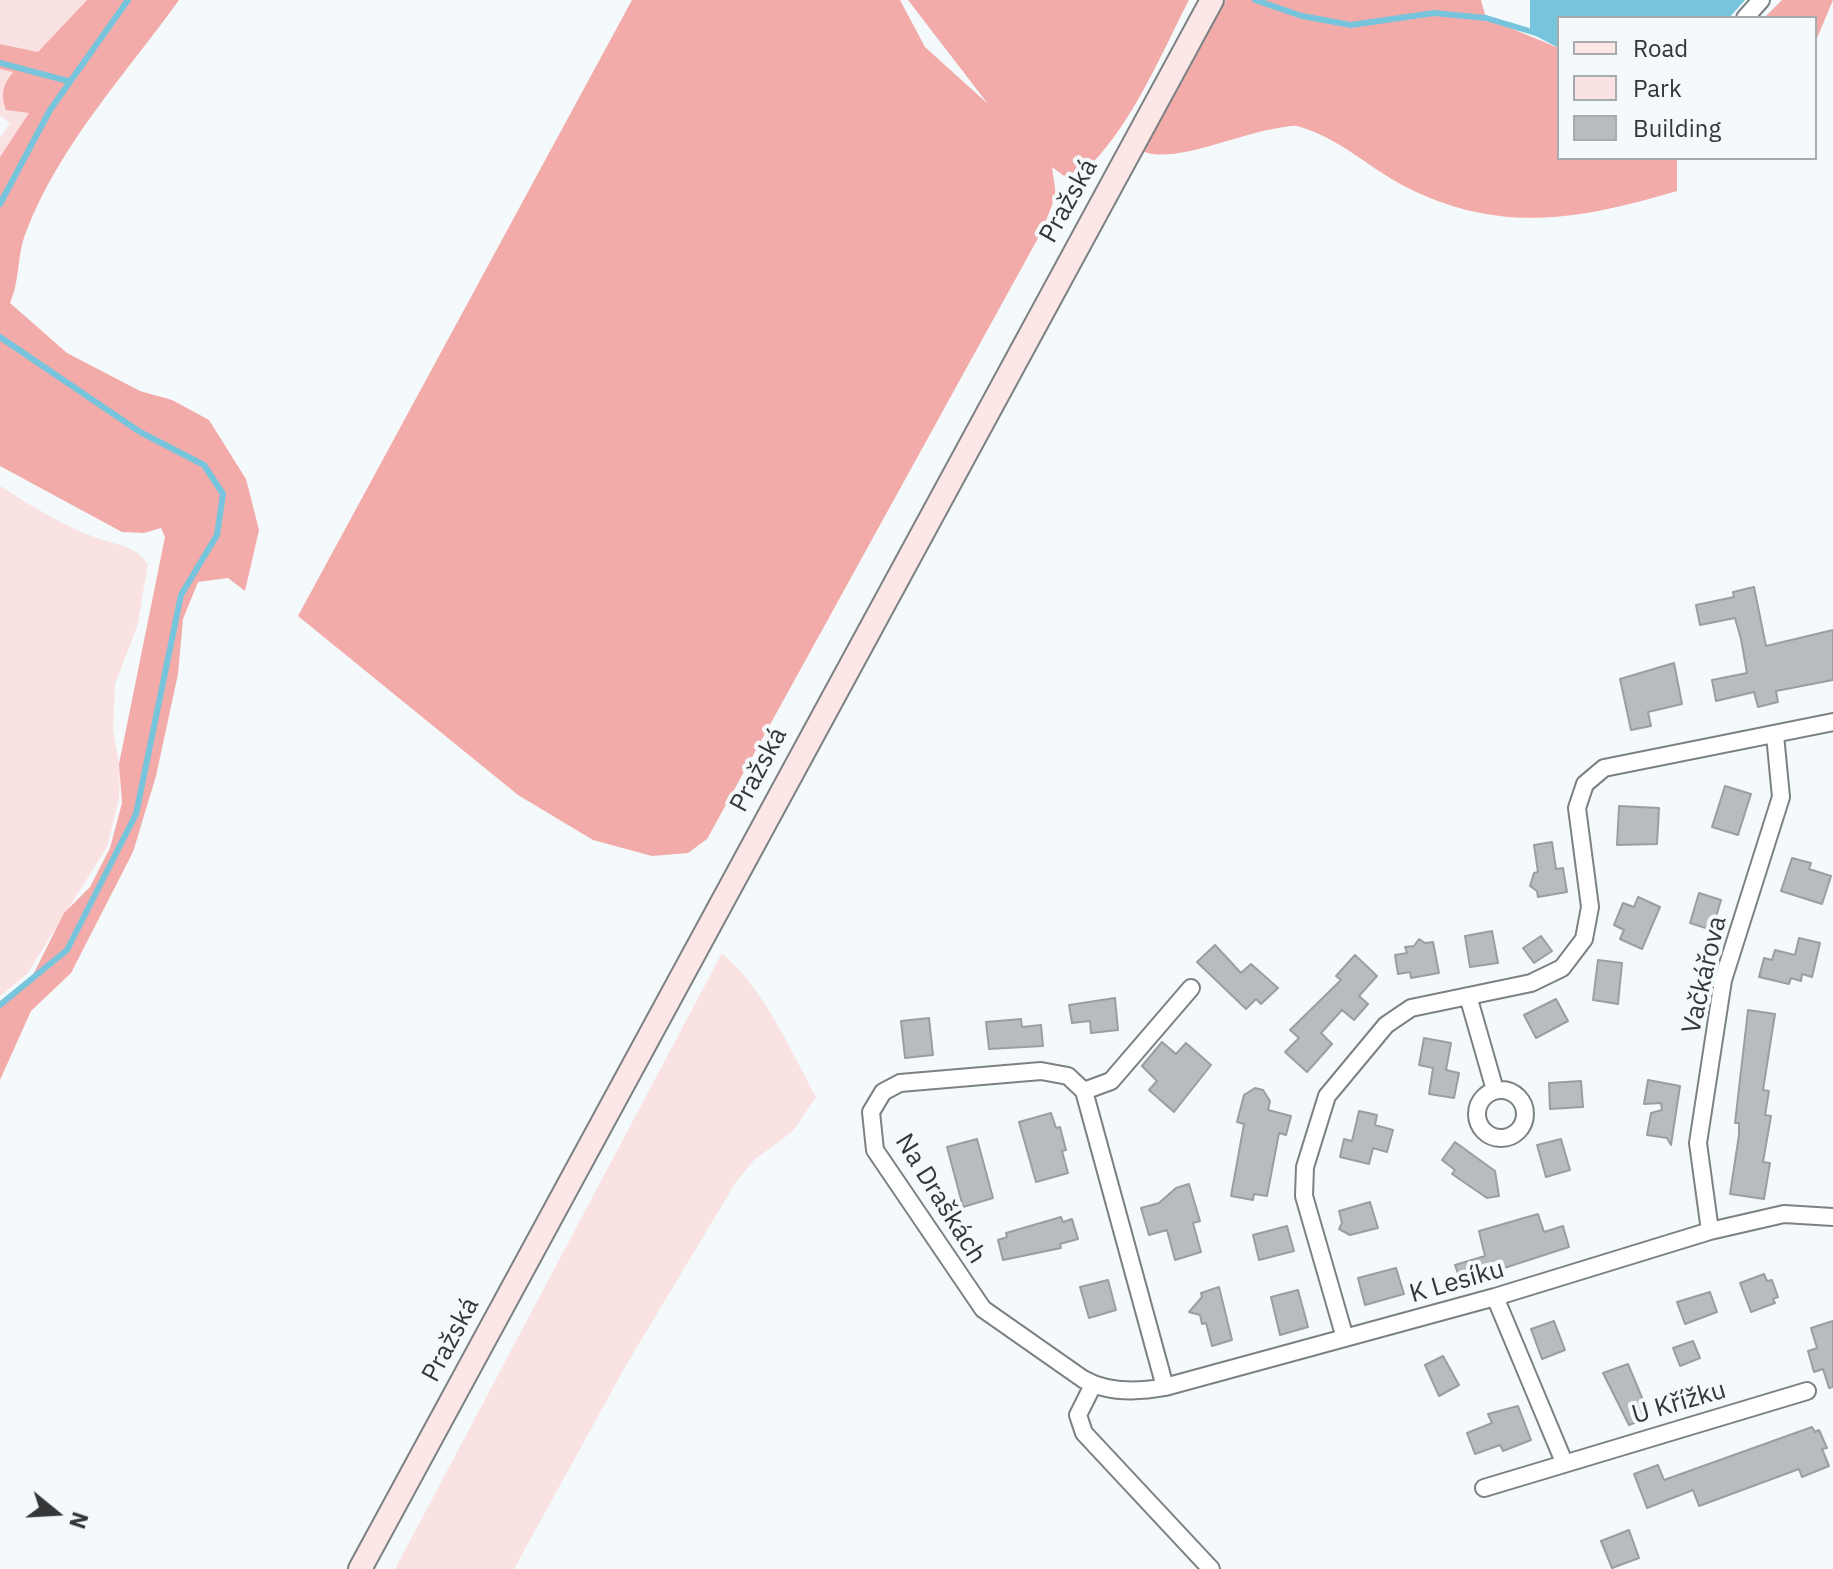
<!DOCTYPE html>
<html>
<head>
<meta charset="utf-8">
<style>
  body { margin:0 }
  #map { position:relative; width:1833px; height:1569px; overflow:hidden; background:#f4f9fb; font-family:"IBM Plex Sans",sans-serif }
  canvas { display:block }
  .legend { position:absolute; left:1557px; top:16px; width:260px; height:144px; box-sizing:border-box; background:#f4f9fb; border:2px solid #a7abad; margin:0; padding:10px 14px; list-style:none; font-size:24px; color:#343637 }
  .legend li { display:flex; align-items:center; gap:16px; height:40px }
  .legend b { width:40px; border:2px solid #a7abad }
  .north { position:absolute; left:16px; top:1473px; width:80px; height:80px; -webkit-text-stroke:6px #f4f9fb; paint-order:stroke; rotate:108deg; font-size:22px; font-weight:700; line-height:32px; text-align:center; color:#343637 }
  .north::after { content:''; display:block; margin:auto; width:28px; height:36px; background:#343637; clip-path:polygon(50% 0,100% 100%,50% 72%,0 100%) }
</style>
</head>
<body>
<div id="map">
<canvas width="1833" height="1569"></canvas>
<ul class="legend">
<li><b style="height:10px;background:#fce6e6"></b>Road</li>
<li><b style="height:22px;background:#f9e2e1"></b>Park</li>
<li><b style="height:22px;background:#b7bcbe"></b>Building</li>
</ul>
<div class="north">N</div>
</div>
<script>
const ctx = document.querySelector('canvas').getContext('2d');
ctx.lineJoin = 'round';
function paint(path, color) { ctx.fillStyle = color; ctx.fill(path, 'evenodd'); }
function stroke(path, color, width, dash) { ctx.strokeStyle = color; ctx.lineWidth = width; ctx.lineCap = dash ? 'butt' : 'round'; ctx.setLineDash(dash || []); ctx.stroke(path); }
function label(font, color, halo, rows, align = 'center') {
  ctx.font = font + ' "IBM Plex Sans",sans-serif'; ctx.lineWidth = 8; ctx.setLineDash([]); ctx.textBaseline = 'middle'; ctx.strokeStyle = halo; ctx.fillStyle = color; for (const [text, x, y, turn = 0] of rows) {
    ctx.save(); ctx.translate(x, y); ctx.rotate((+turn || 0) * Math.PI / 180); ctx.textAlign = isNaN(turn) ? turn : align; if (halo) ctx.strokeText(text, 0, 0); ctx.fillText(text, 0, 0); ctx.restore();
  }
}
const green = new Path2D(`
  M 0,0 L 87,0 L 38,52 L 0,44 Z
  M 0,69 L 13,71 C 4,84 0,95 6,110 L 30,113 L 0,157 L 0,138 L 10,123 L 0,116 Z
  M 0,486 C 29,504 61,525 94,537 C 114,545 134,544 148,564 L 137,627 L 115,684 L 113,730 L 120,768 L 119,799 L 107,847 L 27,974 L 0,996 Z
  M 722,953 C 766,992 788,1046 816,1097 L 793,1131 L 754,1160 L 736,1182 L 625,1367 L 514,1569 L 395,1569 Z`);
const forest = new Path2D(`
  M 87,0 L 179,0 C 125,75 60,144 26,232 C 17,254 20,281 10,303 L 67,353 L 140,391 L 172,400 L 209,420 L 246,479 L 259,530 L 245,591 L 228,578 L 198,582 L 183,619 L 178,674 L 156,776 L 133,852 L 71,973 L 31,1011 L 0,1080 L 0,1007 L 31,979 L 64,913 L 90,887 L 110,848 L 122,803 L 119,764 L 165,537 L 161,528 L 144,533 L 122,532 L 0,466 L 0,157 L 29,113 L 6,110 C 0,95 3,84 13,72 L 0,69 L 0,44 L 38,52 Z
  M 632,0 L 900,0 L 925,47 L 988,104 L 908,0 L 1189,0 C 1157,62 1127,138 1072,182 L 1052,167 L 1056,195 L 1042,231 L 707,839 L 688,853 L 652,856 L 593,840 L 518,795 L 298,616 Z
  M 1226,0 L 1481,0 L 1486,18 L 1559,48 L 1559,158 L 1677,158 L 1677,191 C 1578,220 1500,235 1404,186 C 1368,167 1338,137 1297,126 C 1290,125 1281,128 1273,129 C 1240,134 1170,165 1143,151 Z
  M 1782,0 L 1833,0 L 1815,43 L 1815,18 L 1764,18 Z`);
const water = new Path2D(`
  M 1530,0 L 1745,0 L 1729,18 L 1559,18 L 1559,48 L 1530,33 Z`);
const stream = new Path2D(`
  M 1255,0 L 1302,16 L 1351,25 L 1434,13 L 1486,18 L 1536,33
  M 0,63 L 68,81
  M 0,204 L 50,110 L 128,0
  M 0,337 L 140,432 L 204,465 L 223,494 L 217,535 L 181,595 L 136,814 L 67,950 L 0,1005`);
const building = new Path2D(`
  M 1754,587 L 1766,646 L 1833,630 L 1833,680 L 1776,691 L 1778,702 L 1758,707 L 1754,692 L 1716,701 L 1712,680 L 1747,673 L 1741,639 L 1735,618 L 1700,625 L 1696,605 L 1734,597 L 1733,592 Z
  M 1674,663 L 1682,704 L 1648,712 L 1651,726 L 1631,730 L 1620,679 Z
  M 1725,786 L 1751,794 L 1738,835 L 1712,827 Z
  M 1619,806 L 1659,808 L 1657,844 L 1617,845 Z
  M 1552,842 L 1556,869 L 1563,868 L 1567,892 L 1538,897 L 1537,891 L 1530,886 L 1534,873 L 1538,872 L 1534,845 Z
  M 1792,858 L 1811,863 L 1809,869 L 1831,876 L 1822,904 L 1781,891 Z
  M 1699,893 L 1721,900 L 1712,930 L 1690,923 Z
  M 1638,897 L 1660,907 L 1642,949 L 1620,939 L 1624,930 L 1614,925 L 1623,903 L 1634,907 Z
  M 1492,931 L 1498,963 L 1470,967 L 1465,936 Z
  M 1541,936 L 1552,951 L 1534,963 L 1523,948 Z
  M 1799,938 L 1820,943 L 1812,977 L 1802,974 L 1801,981 L 1791,978 L 1789,984 L 1759,977 L 1764,958 L 1772,960 L 1775,950 L 1795,955 Z
  M 1419,939 L 1425,943 L 1433,942 L 1439,973 L 1411,978 L 1410,972 L 1398,974 L 1395,955 L 1407,953 L 1405,947 L 1414,946 Z
  M 1215,945 L 1241,973 L 1251,964 L 1278,988 L 1261,1004 L 1256,999 L 1246,1009 L 1197,962 Z
  M 1355,955 L 1377,976 L 1359,996 L 1368,1004 L 1354,1020 L 1342,1010 L 1321,1033 L 1332,1044 L 1307,1072 L 1285,1052 L 1299,1038 L 1290,1030 L 1341,980 L 1336,976 Z
  M 1598,960 L 1622,963 L 1618,1004 L 1593,1000 Z
  M 1115,998 L 1118,1030 L 1091,1033 L 1090,1021 L 1072,1023 L 1069,1005 Z
  M 1556,999 L 1568,1021 L 1536,1038 L 1524,1015 Z
  M 1748,1010 L 1775,1014 L 1763,1090 L 1769,1091 L 1765,1115 L 1771,1116 L 1763,1162 L 1770,1163 L 1764,1199 L 1730,1194 L 1739,1135 L 1739,1123 L 1735,1123 Z
  M 929,1018 L 933,1055 L 905,1058 L 901,1021 Z
  M 1021,1019 L 1022,1027 L 1041,1025 L 1043,1046 L 989,1049 L 986,1022 Z
  M 1424,1038 L 1451,1043 L 1446,1070 L 1459,1073 L 1454,1098 L 1429,1094 L 1433,1068 L 1419,1065 Z
  M 1162,1042 L 1176,1054 L 1186,1043 L 1211,1065 L 1174,1112 L 1149,1090 L 1157,1081 L 1142,1066 Z
  M 1648,1080 L 1680,1086 L 1671,1145 L 1667,1138 L 1647,1135 L 1651,1113 L 1662,1110 L 1661,1103 L 1644,1104 Z
  M 1581,1081 L 1583,1107 L 1550,1109 L 1549,1083 Z
  M 1255,1088 L 1263,1090 L 1270,1101 L 1268,1110 L 1291,1116 L 1286,1135 L 1279,1133 L 1267,1196 L 1254,1194 L 1253,1200 L 1231,1196 L 1244,1124 L 1237,1122 L 1244,1095 Z
  M 1359,1111 L 1377,1115 L 1375,1125 L 1393,1130 L 1387,1152 L 1373,1148 L 1369,1164 L 1340,1157 L 1344,1139 L 1352,1141 Z
  M 1051,1113 L 1056,1128 L 1060,1127 L 1066,1150 L 1062,1151 L 1068,1173 L 1036,1182 L 1019,1122 Z
  M 977,1139 L 993,1198 L 963,1207 L 947,1147 Z
  M 1561,1139 L 1570,1170 L 1546,1177 L 1537,1145 Z
  M 1455,1142 L 1495,1171 L 1499,1196 L 1487,1198 L 1452,1174 L 1455,1170 L 1442,1160 Z
  M 1189,1184 L 1200,1221 L 1193,1223 L 1201,1252 L 1175,1260 L 1167,1230 L 1149,1235 L 1141,1208 L 1159,1203 L 1176,1188 Z
  M 1370,1202 L 1378,1228 L 1350,1235 L 1339,1229 L 1342,1223 L 1339,1211 Z
  M 1538,1214 L 1544,1232 L 1563,1226 L 1569,1247 L 1461,1282 L 1455,1265 L 1485,1256 L 1479,1231 Z
  M 1061,1217 L 1063,1222 L 1072,1219 L 1078,1239 L 1060,1244 L 1061,1248 L 1003,1260 L 998,1240 L 1007,1237 L 1006,1233 Z
  M 1287,1226 L 1294,1251 L 1259,1260 L 1253,1235 Z
  M 1396,1268 L 1404,1294 L 1365,1305 L 1358,1278 Z
  M 1764,1274 L 1767,1281 L 1772,1280 L 1778,1297 L 1773,1299 L 1775,1303 L 1751,1312 L 1740,1283 Z
  M 1108,1280 L 1116,1310 L 1089,1318 L 1080,1287 Z
  M 1219,1287 L 1232,1340 L 1212,1346 L 1206,1323 L 1202,1324 L 1200,1315 L 1189,1312 L 1202,1297 L 1201,1293 Z
  M 1298,1290 L 1308,1327 L 1280,1335 L 1271,1297 Z
  M 1710,1292 L 1717,1312 L 1685,1324 L 1677,1302 Z
  M 1554,1321 L 1565,1350 L 1542,1359 L 1531,1329 Z
  M 1833,1321 L 1833,1387 L 1829,1388 L 1823,1369 L 1814,1372 L 1808,1351 L 1817,1348 L 1811,1328 Z
  M 1693,1341 L 1700,1358 L 1680,1366 L 1673,1348 Z
  M 1443,1356 L 1459,1385 L 1439,1396 L 1425,1365 Z
  M 1628,1364 L 1650,1417 L 1629,1425 L 1603,1373 Z
  M 1518,1406 L 1531,1440 L 1503,1451 L 1500,1445 L 1475,1454 L 1467,1433 L 1492,1423 L 1488,1414 Z
  M 1812,1427 L 1815,1432 L 1819,1430 L 1827,1448 L 1822,1449 L 1829,1466 L 1802,1477 L 1799,1469 L 1699,1506 L 1693,1490 L 1647,1508 L 1634,1474 L 1658,1465 L 1664,1480 Z
  M 1629,1530 L 1639,1558 L 1612,1568 L 1601,1541 Z`);
const street = new Path2D(`
  M 1745,18 L 1761,0
  M 1468,996 L 1495,1090
  M1477 1114a24 24 0 1 1 48 0a24 24 0 1 1-48 0Z
  M 1084,1091 L 1111,1081 L 1191,988
  M 1710,1231 L 1698,1143 L 1723,980 L 1781,797 L 1775,735
  M 1495,1297 L 1564,1462
  M 1345,1338 L 1304,1196 L 1305,1167 L 1327,1096 L 1386,1025 L 1411,1008 L 1531,983 L 1562,968 L 1584,939 L 1590,907 L 1577,808 L 1585,784 L 1604,768 L 1833,722
  M 1093,1385 L 1078,1415 L 1084,1433 L 1211,1569
  M 1165,1387 L 1084,1091 L 1068,1076 L 1041,1071 L 900,1083 L 883,1092 L 871,1112 L 875,1150 L 983,1309 L 1083,1379 C 1107,1393 1138,1392 1165,1387 L 1495,1297 L 1710,1231 L 1784,1214 L 1833,1217
  M 1484,1488 L 1807,1391`);
const secondary = new Path2D(`
  M 360,1569 L 1212,0`);
const streetNames = [
  ["Pražská",1069,201,-61],
  ["Pražská",759,770,-62],
  ["Vačkářova",1705,975,-77],
  ["Na Draškách",940,1199,58],
  ["K Lesíku",1457,1282,-16],
  ["Pražská",451,1340,-62],
  ["U Křížku",1679,1403,-16]
];
paint(green, '#f9e2e1');
paint(forest, '#f2aba9');
paint(water, '#77c4dd');
stroke(stream, '#77c4dd', 6);
paint(building, '#b7bcbe');
stroke(building, '#999ea0', 2);
stroke(street, '#7c8183', 20);
stroke(secondary, '#7c8183', 26);
stroke(street, '#fff', 16);
stroke(secondary, '#fce6e6', 22);
label('26px', '#343637', '#f4f9fb', streetNames);
</script>
</body>
</html>
